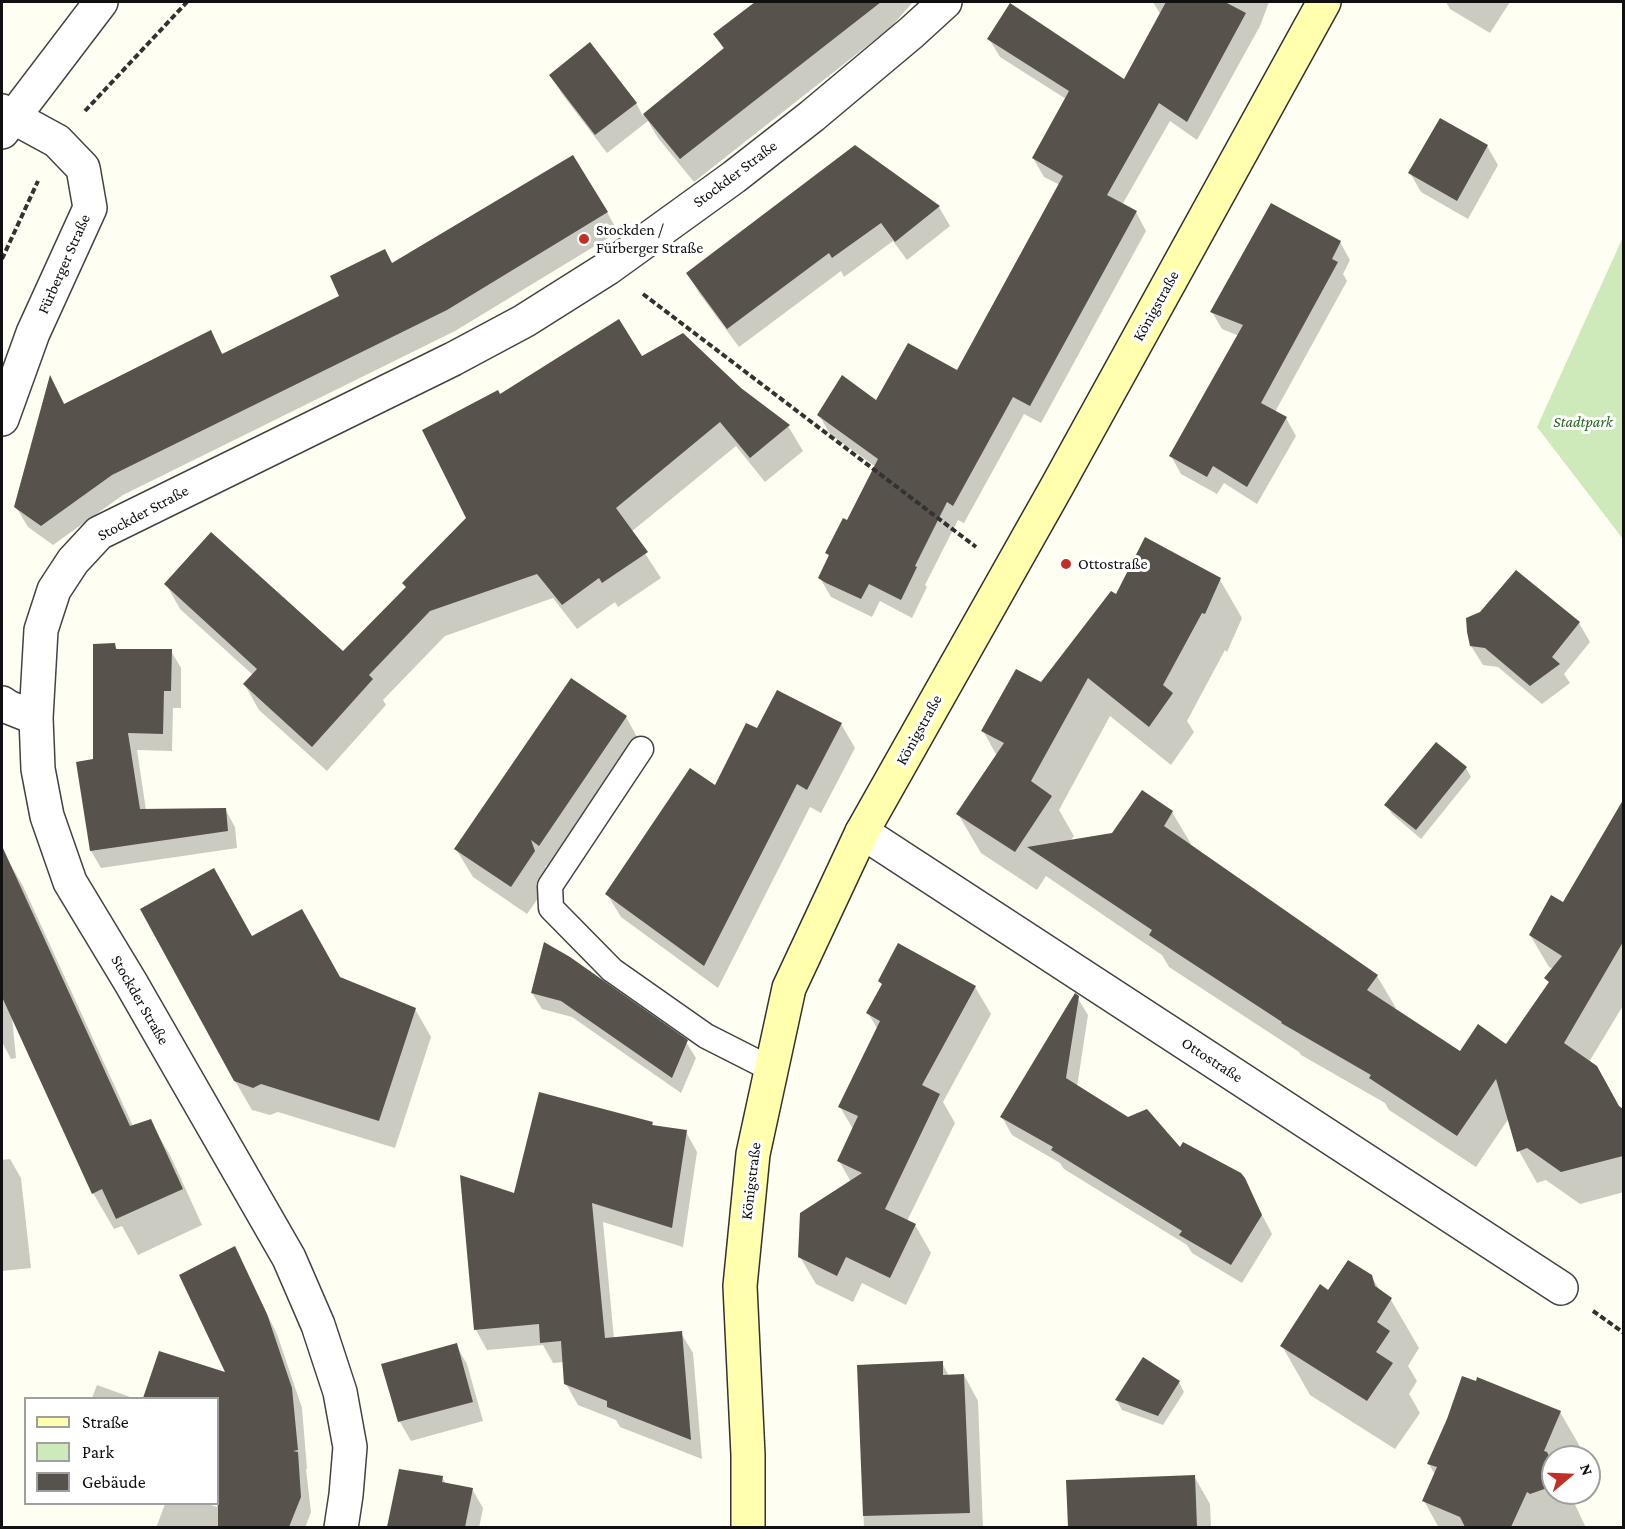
<!DOCTYPE html>
<html>
<head>
<meta charset="utf-8">
<style>
  body { margin:0 }
  #map { position:relative; width:1625px; height:1529px; overflow:hidden; background:#fffef2; font-family:"Crimson Pro",serif }
  canvas { display:block }
  .frame { position:absolute; inset:0; border:3px solid #101010; pointer-events:none }
  .legend { position:absolute; left:24px; top:1397px; width:195px; height:108px; box-sizing:border-box; background:#fff; border:2px solid #9f9f9f; margin:0; padding:8px 10px; list-style:none; font-size:18px; color:#101010 }
  .legend li { display:flex; align-items:center; gap:12px; height:30px }
  .legend b { width:30px; border:2px solid #9f9f9f }
  .north { position:absolute; left:1541px; top:1445px; width:60px; height:60px; box-sizing:border-box; background:#fff; border:2px solid #9f9f9f; border-radius:50%; rotate:71deg; font-size:16px; font-weight:700; line-height:24px; text-align:center; color:#101010 }
  .north::after { content:''; display:block; margin:auto; width:21px; height:27px; background:#c13026; clip-path:polygon(50% 0,100% 100%,50% 72%,0 100%) }
</style>
</head>
<body>
<div id="map">
<canvas width="1625" height="1529"></canvas>
<div class="frame"></div>
<ul class="legend">
<li><b style="height:8px;background:#ffffad"></b>Straße</li>
<li><b style="height:16px;background:#ceeabb"></b>Park</li>
<li><b style="height:16px;background:#58524c"></b>Gebäude</li>
</ul>
<div class="north">N</div>
</div>
<script>
const ctx = document.querySelector('canvas').getContext('2d');
ctx.lineJoin = 'round';
function paint(path, color) { ctx.fillStyle = color; ctx.fill(path, 'evenodd'); }
function stroke(path, color, width, dash) { ctx.strokeStyle = color; ctx.lineWidth = width; ctx.lineCap = dash ? 'butt' : 'round'; ctx.setLineDash(dash || []); ctx.stroke(path); }
function label(font, color, halo, rows, align = 'center') {
  ctx.font = font + ' "Crimson Pro",serif'; ctx.lineWidth = 6; ctx.setLineDash([]); ctx.textBaseline = 'middle'; ctx.strokeStyle = halo; ctx.fillStyle = color; for (const [text, x, y, turn = 0] of rows) {
    ctx.save(); ctx.translate(x, y); ctx.rotate((+turn || 0) * Math.PI / 180); ctx.textAlign = isNaN(turn) ? turn : align; if (halo) ctx.strokeText(text, 0, 0); ctx.fillText(text, 0, 0); ctx.restore();
  }
}
const green = new Path2D(`
  M 1623,237 L 1624,539 L 1623,539 L 1537,427 Z`);
const shadow = new Path2D(`
  M 772,2 L 913,2 L 891,27 L 694,182 L 658,138 L 648,121 L 607,153 L 562,94 L 551,75 L 636,103 L 643,116 L 724,50 L 715,34 L 754,16 Z
  M 1153,2 L 1269,2 L 1260,26 L 1197,140 L 1170,121 L 1122,205 L 1136,212 L 1146,231 L 1041,423 L 1024,414 L 964,523 L 958,520 L 925,585 L 927,587 L 912,618 L 880,601 L 872,617 L 831,597 L 820,578 L 830,558 L 827,553 L 848,522 L 876,467 L 830,434 L 819,415 L 877,402 L 958,372 L 1060,185 L 1044,177 L 1033,158 L 1066,99 L 1000,57 L 989,39 L 1124,81 L 1161,15 Z
  M 1446,2 L 1510,2 L 1490,33 L 1450,9 Z
  M 1487,146 L 1498,165 L 1468,219 L 1421,192 L 1410,173 Z
  M 939,207 L 950,226 L 907,260 L 893,241 L 844,277 L 841,271 L 739,347 L 699,293 L 688,274 Z
  M 607,212 L 618,232 L 455,331 L 123,495 L 53,545 L 28,527 L 16,507 L 51,379 L 65,405 L 210,332 L 223,355 L 341,297 L 392,265 Z
  M 1340,242 L 1350,260 L 1343,274 L 1347,281 L 1275,412 L 1286,418 L 1296,436 L 1257,504 L 1224,483 L 1217,494 L 1181,474 L 1171,456 L 1239,336 L 1222,329 L 1212,312 Z
  M 642,358 L 740,389 L 788,426 L 803,451 L 765,482 L 736,446 L 631,532 L 661,578 L 618,607 L 615,602 L 577,629 L 553,598 L 445,636 L 383,700 L 386,705 L 327,771 L 259,710 L 245,685 L 253,675 L 180,609 L 166,584 L 343,653 L 407,588 L 468,518 L 500,396 Z
  M 1220,580 L 1242,618 L 1227,652 L 1225,650 L 1187,721 L 1194,732 L 1171,765 L 1110,716 L 1059,810 L 1074,836 L 1070,841 L 1113,834 L 1143,792 L 1172,812 L 1191,844 L 1189,846 L 1377,976 L 1396,1008 L 1394,1010 L 1460,1053 L 1506,1046 L 1550,984 L 1546,978 L 1553,969 L 1549,967 L 1530,935 L 1564,904 L 1624,803 L 1624,1004 L 1589,1062 L 1619,1108 L 1624,1111 L 1624,1192 L 1580,1204 L 1546,1180 L 1537,1183 L 1519,1151 L 1509,1118 L 1476,1167 L 1389,1110 L 1385,1103 L 1301,1055 L 1299,1052 L 1169,967 L 1162,955 L 1046,876 L 1037,890 L 981,853 L 958,814 L 997,756 L 983,731 L 1041,684 L 1117,596 Z
  M 1579,623 L 1590,642 L 1564,674 L 1570,683 L 1542,704 L 1498,667 L 1483,665 L 1471,646 Z
  M 114,644 L 118,651 L 171,651 L 181,668 L 181,708 L 173,708 L 172,751 L 137,750 L 146,810 L 225,809 L 235,827 L 237,848 L 101,868 L 91,851 L 94,760 Z
  M 778,692 L 841,724 L 855,748 L 821,813 L 810,807 L 718,988 L 621,917 L 607,894 L 715,787 L 758,730 Z
  M 626,717 L 642,746 L 555,873 L 545,865 L 550,881 L 527,914 L 473,877 L 456,849 Z
  M 1466,768 L 1471,777 L 1421,839 L 1392,814 L 1386,805 Z
  M 2,850 L 23,886 L 133,1126 L 150,1121 L 171,1157 L 202,1225 L 138,1255 L 122,1226 L 114,1229 L 93,1193 L 12,1017 L 16,1058 L 11,1059 L 2,1042 Z
  M 252,938 L 340,978 L 415,1009 L 431,1037 L 395,1148 L 278,1112 L 270,1115 L 252,1110 L 235,1081 Z
  M 545,945 L 686,1042 L 696,1058 L 681,1093 L 572,1017 L 542,1009 L 532,993 Z
  M 880,981 L 975,987 L 991,1014 L 943,1102 L 955,1123 L 907,1221 L 915,1225 L 931,1253 L 906,1305 L 862,1283 L 853,1302 L 816,1284 L 800,1257 L 851,1182 L 839,1161 L 853,1129 L 840,1107 L 878,1030 L 868,1013 L 883,986 Z
  M 1077,997 L 1088,1015 L 1077,1087 L 1249,1190 L 1272,1234 L 1242,1283 L 1192,1253 L 1187,1245 L 1064,1169 L 1060,1163 L 1012,1135 L 1002,1117 Z
  M 652,1123 L 654,1127 L 686,1132 L 697,1152 L 683,1247 L 603,1222 L 614,1339 L 681,1333 L 693,1353 L 702,1459 L 620,1427 L 616,1420 L 578,1405 L 566,1384 L 564,1362 L 553,1363 L 543,1345 L 487,1350 L 476,1330 L 515,1195 Z
  M 10,1159 L 21,1178 L 31,1268 L 2,1271 L 2,1160 Z
  M 234,1248 L 277,1334 L 302,1408 L 307,1469 L 306,1469 L 311,1512 L 305,1528 L 156,1528 L 165,1504 L 208,1504 L 217,1507 L 218,1398 L 208,1398 L 205,1368 L 228,1375 Z
  M 1371,1276 L 1381,1292 L 1391,1300 L 1419,1348 L 1408,1366 L 1417,1381 L 1409,1394 L 1420,1413 L 1395,1449 L 1310,1395 L 1282,1346 L 1329,1292 Z
  M 456,1345 L 467,1364 L 483,1421 L 411,1441 L 400,1422 L 383,1365 Z
  M 942,1363 L 949,1376 L 964,1375 L 978,1401 L 983,1528 L 864,1528 L 858,1366 Z
  M 1179,1382 L 1184,1392 L 1163,1425 L 1122,1410 L 1117,1401 Z
  M 1477,1383 L 1560,1412 L 1586,1457 L 1553,1457 L 1553,1493 L 1574,1493 L 1572,1498 L 1586,1528 L 1439,1528 L 1424,1501 L 1435,1475 L 1429,1464 Z
  M 97,1385 L 133,1398 L 92,1398 Z
  M 401,1471 L 442,1477 L 446,1484 L 472,1489 L 483,1508 L 479,1528 L 389,1528 Z
  M 1194,1476 L 1210,1504 L 1211,1528 L 1069,1528 L 1068,1481 Z`);
const building = new Path2D(`
  M 755,2 L 881,2 L 680,159 L 643,114 L 724,48 L 713,34 Z
  M 1166,2 L 1225,2 L 1246,13 L 1187,122 L 1159,103 L 1107,195 L 1137,211 L 1030,406 L 1013,397 L 953,506 L 947,502 L 915,566 L 917,567 L 901,600 L 869,584 L 861,599 L 826,583 L 818,578 L 829,555 L 825,553 L 843,518 L 847,520 L 878,459 L 817,415 L 842,375 L 876,400 L 908,343 L 957,370 L 1063,176 L 1032,158 L 1069,91 L 987,39 L 1010,3 L 1124,79 Z
  M 590,42 L 637,103 L 595,135 L 549,75 Z
  M 1440,118 L 1488,145 L 1457,201 L 1408,173 Z
  M 855,145 L 940,206 L 895,242 L 881,223 L 832,258 L 829,253 L 727,329 L 686,273 Z
  M 573,155 L 608,212 L 447,310 L 112,475 L 41,526 L 14,507 L 50,375 L 64,404 L 211,330 L 222,354 L 339,296 L 330,276 L 385,249 L 392,263 Z
  M 1271,203 L 1341,241 L 1332,259 L 1338,262 L 1261,403 L 1287,417 L 1247,487 L 1213,466 L 1207,477 L 1169,456 L 1243,325 L 1210,312 Z
  M 619,319 L 642,356 L 683,333 L 741,388 L 790,425 L 750,458 L 720,422 L 616,508 L 648,552 L 602,583 L 599,578 L 562,605 L 537,574 L 430,611 L 369,675 L 373,679 L 312,747 L 243,684 L 257,669 L 164,584 L 211,532 L 343,651 L 406,587 L 402,583 L 466,518 L 422,430 L 498,390 L 500,394 Z
  M 1145,537 L 1221,578 L 1205,614 L 1202,613 L 1163,685 L 1173,693 L 1149,727 L 1088,678 L 1031,781 L 1052,796 L 1015,852 L 956,814 L 1004,743 L 981,731 L 1016,669 L 1041,682 L 1111,591 L 1116,594 Z
  M 1516,570 L 1580,622 L 1552,657 L 1560,664 L 1530,686 L 1485,648 L 1470,646 L 1467,632 L 1466,618 L 1480,612 Z
  M 115,643 L 116,649 L 172,649 L 171,691 L 164,691 L 163,734 L 128,733 L 140,809 L 226,808 L 228,831 L 90,851 L 76,762 L 93,759 L 93,644 Z
  M 571,678 L 627,716 L 539,846 L 531,840 L 535,851 L 511,887 L 454,849 Z
  M 777,690 L 842,723 L 807,790 L 797,784 L 704,966 L 605,894 L 690,768 L 715,785 L 746,723 L 757,728 Z
  M 1436,742 L 1467,767 L 1416,830 L 1384,805 Z
  M 1142,790 L 1173,811 L 1164,826 L 1378,975 L 1367,990 L 1460,1051 L 1478,1024 L 1506,1044 L 1549,982 L 1544,978 L 1562,956 L 1529,935 L 1551,895 L 1563,902 L 1623,800 L 1623,942 L 1564,1043 L 1597,1066 L 1619,1106 L 1623,1109 L 1623,1156 L 1561,1172 L 1527,1148 L 1517,1152 L 1496,1079 L 1457,1136 L 1369,1078 L 1371,1075 L 1281,1023 L 1282,1022 L 1149,935 L 1152,930 L 1027,847 L 1112,833 Z
  M 2,846 L 130,1126 L 151,1119 L 183,1189 L 116,1219 L 102,1189 L 92,1194 L 2,997 Z
  M 214,868 L 252,936 L 302,909 L 340,977 L 416,1008 L 379,1121 L 261,1084 L 253,1088 L 234,1081 L 140,909 Z
  M 544,942 L 570,957 L 688,1040 L 672,1078 L 561,1001 L 531,993 Z
  M 898,943 L 976,986 L 922,1085 L 940,1094 L 885,1209 L 916,1224 L 890,1278 L 846,1257 L 837,1276 L 798,1257 L 800,1213 L 862,1173 L 837,1161 L 858,1116 L 838,1107 L 880,1021 L 866,1013 L 882,984 L 878,981 Z
  M 1075,993 L 1079,996 L 1066,1078 L 1128,1117 L 1147,1109 L 1180,1147 L 1183,1142 L 1241,1173 L 1245,1178 L 1262,1215 L 1231,1265 L 1179,1235 L 1182,1231 L 1051,1150 L 1053,1147 L 1000,1117 Z
  M 539,1092 L 653,1122 L 652,1125 L 687,1130 L 672,1228 L 592,1203 L 605,1338 L 682,1331 L 691,1440 L 607,1407 L 607,1401 L 564,1384 L 561,1341 L 540,1343 L 539,1324 L 474,1330 L 460,1175 L 514,1193 Z
  M 235,1246 L 267,1314 L 292,1388 L 298,1450 L 293,1451 L 298,1452 L 301,1497 L 289,1527 L 218,1527 L 218,1398 L 143,1398 L 159,1351 L 225,1372 L 179,1275 Z
  M 1348,1260 L 1372,1275 L 1375,1286 L 1392,1298 L 1377,1322 L 1390,1331 L 1376,1352 L 1393,1363 L 1367,1401 L 1280,1346 L 1320,1284 L 1328,1290 Z
  M 457,1343 L 473,1402 L 398,1422 L 381,1364 Z
  M 1143,1357 L 1180,1381 L 1158,1416 L 1115,1400 Z
  M 943,1361 L 943,1375 L 964,1374 L 970,1513 L 863,1516 L 857,1365 Z
  M 1462,1376 L 1476,1381 L 1477,1377 L 1561,1411 L 1544,1451 L 1547,1452 L 1553,1464 L 1553,1486 L 1530,1494 L 1527,1492 L 1511,1527 L 1465,1527 L 1460,1517 L 1422,1501 L 1437,1467 L 1427,1464 L 1447,1419 Z
  M 399,1469 L 443,1476 L 442,1482 L 473,1488 L 465,1527 L 387,1527 Z
  M 1195,1475 L 1197,1527 L 1068,1527 L 1066,1480 Z`);
const path = new Path2D(`
  M 85,111 L 187,2
  M 2,259 L 38,181
  M 643,294 L 976,547
  M 1593,1311 L 1624,1333`);
const service = new Path2D(`
  M 641,749 L 550,886 L 551,908 L 612,970 L 706,1036 L 771,1069`);
const minor = new Path2D(`
  M 2,111 L 57,141 L 83,168 L 90,208 L 33,333 L 2,419
  M 2,132 L 101,2
  M 2,703 L 8,707 L 36,718
  M 862,832 L 1561,1288
  M 341,1528 L 346,1495 L 350,1447 L 340,1392 L 318,1325 L 289,1258 L 131,983 L 70,882 L 47,816 L 38,769 L 36,718 L 41,630 L 54,590 L 73,561 L 99,533 L 453,359 L 524,321 L 608,268 L 734,177 L 812,116 L 911,33 L 945,2`);
const secondary = new Path2D(`
  M 748,1528 L 748,1455 L 740,1286 L 753,1154 L 789,988 L 862,832 L 1056,488 L 1324,2`);
const markers = [
  [584,239,6,"#c13026"],
  [1066,564,6,"#c13026"]
];
const streetNames = [
  ["Stockder Straße",735,174,-37],
  ["Fürberger Straße",64,264,-66],
  ["Königstraße",1156,306,-61],
  ["Stockder Straße",143,513,-28],
  ["Königstraße",919,730,-61],
  ["Stockder Straße",140,1000,60],
  ["Ottostraße",1212,1060,33],
  ["Königstraße",751,1181,-83]
];
const poiNames = [
  ["Stockden /",596,230],
  ["Fürberger Straße",596,248],
  ["Ottostraße",1078,564]
];
const parkNames = [
  ["Stadtpark",1583,422]
];
paint(green, '#ceeabb');
paint(shadow, '#0003');
paint(building, '#58524c');
stroke(service, '#434343', 27);
stroke(minor, '#434343', 36);
stroke(secondary, '#323232', 36);
stroke(path, '#323232', 4, [6, 3]);
stroke(service, '#fff', 24);
stroke(minor, '#fff', 33);
stroke(secondary, '#ffffad', 33);
for (const [x, y, r, color] of markers) { const dot = new Path2D(); dot.arc(x, y, r, 0, 2 * Math.PI); ctx.fillStyle = color; ctx.fill(dot); stroke(dot, '#fff', 2); }
label('16px', '#101010', '#fff', streetNames);
label('16px', '#101010', '#fff', poiNames, 'left');
label('italic 16px', '#26691f', '#fff', parkNames);
</script>
</body>
</html>
